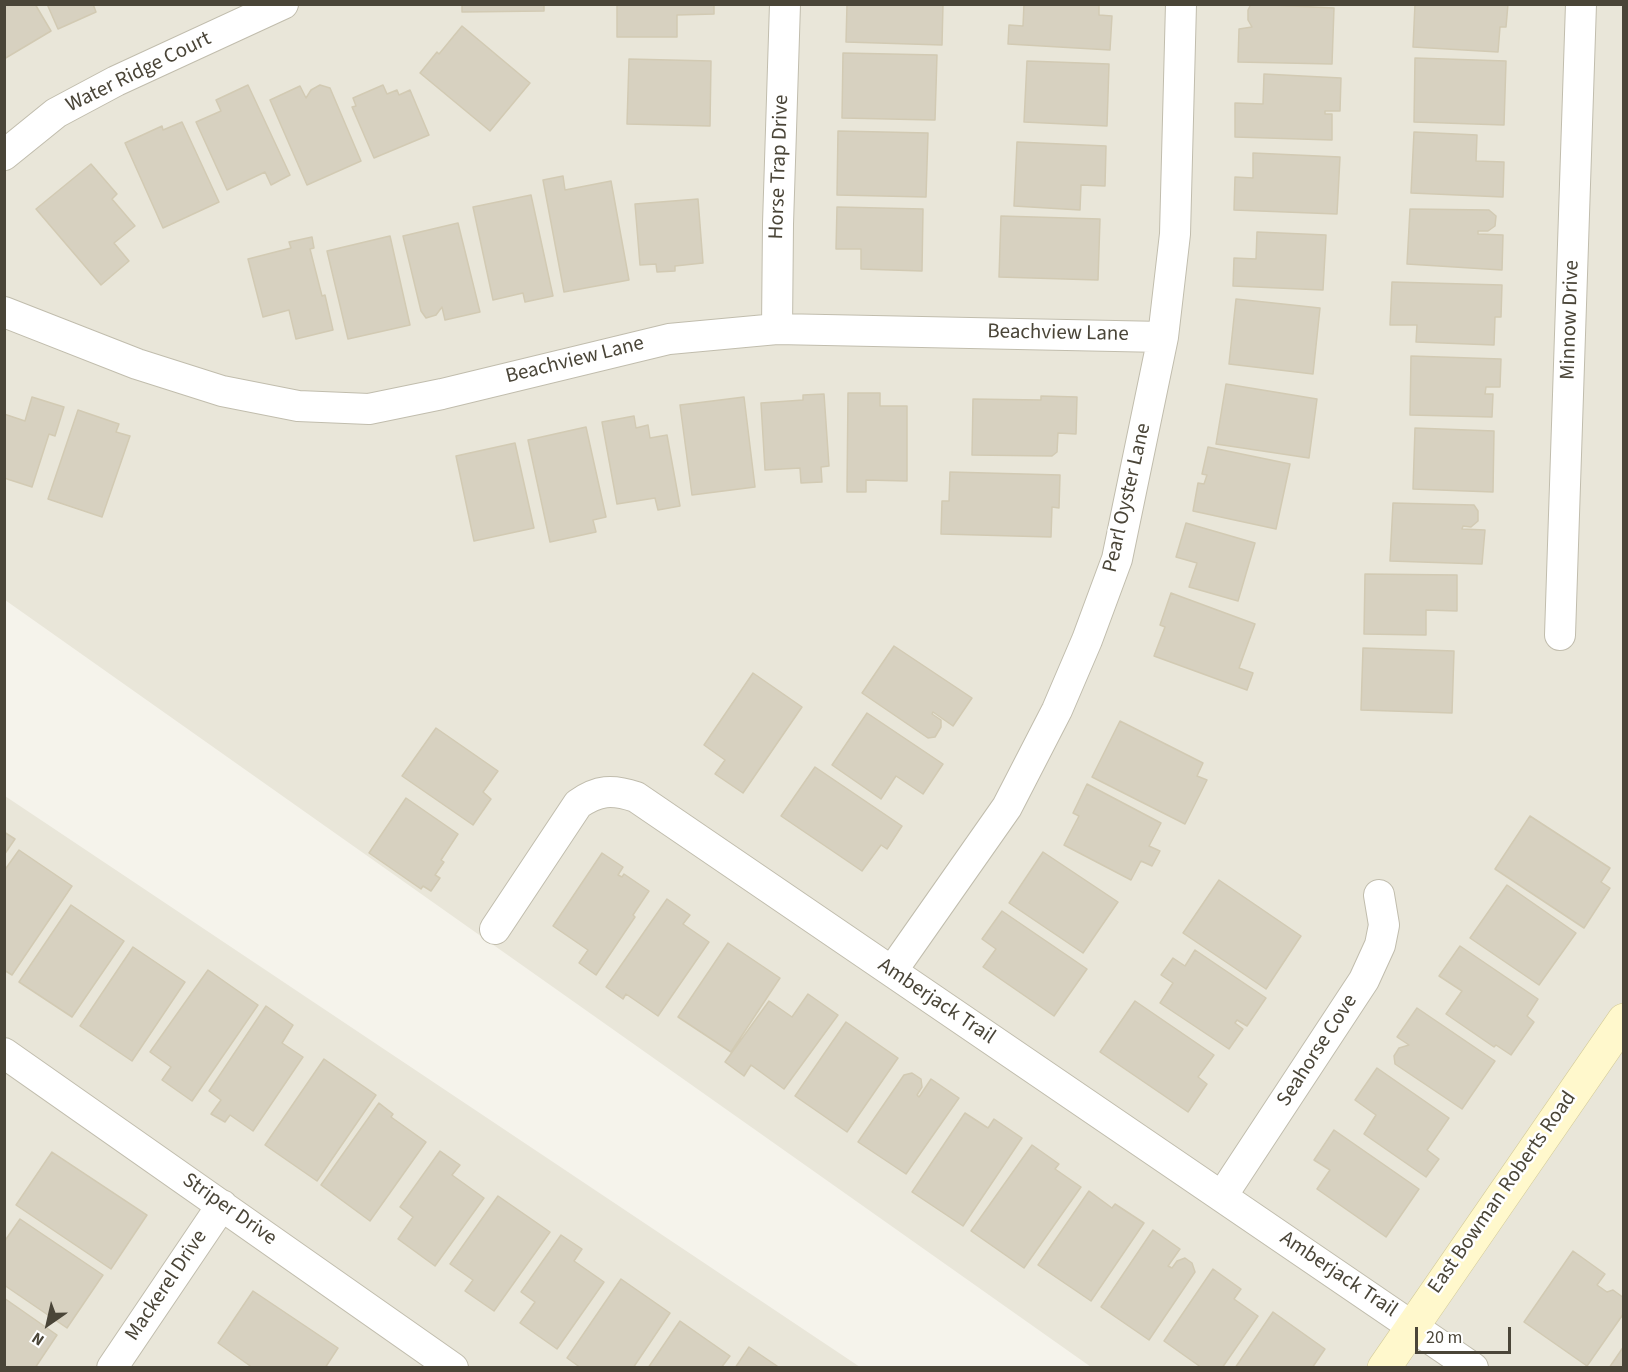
<!DOCTYPE html>
<html>
<head>
<meta charset="utf-8">
<style>
  body { margin:0 }
  #map { position:relative; width:1628px; height:1372px; overflow:hidden; background:#f5f3eb; font-family:"Source Sans 3",sans-serif }
  canvas { display:block }
  .frame { position:absolute; inset:0; border:6px solid #4a4538; pointer-events:none }
  .north { position:absolute; left:18px; top:1294px; width:60px; height:60px; -webkit-text-stroke:4px #fff; paint-order:stroke; rotate:214deg; font-size:16px; font-weight:700; line-height:24px; text-align:center; color:#4a4538 }
  .north::after { content:''; display:block; margin:auto; width:21px; height:27px; background:#4a4538; clip-path:polygon(50% 0,100% 100%,50% 72%,0 100%) }
  .scale { position:absolute; left:1415px; top:1327px; width:96px; height:27px; box-sizing:border-box; border:3px solid #4a4538; border-top:0; padding-left:8px; font-size:18px; line-height:21px; white-space:nowrap; color:#4a4538; -webkit-text-stroke:4px #fff; paint-order:stroke }
</style>
</head>
<body>
<div id="map">
<canvas width="1628" height="1372"></canvas>
<div class="frame"></div>
<div class="north">N</div>
<div class="scale">20 m</div>
</div>
<script>
const ctx = document.querySelector('canvas').getContext('2d');
ctx.lineJoin = 'round';
function paint(path, color) { ctx.fillStyle = color; ctx.fill(path, 'evenodd'); }
function stroke(path, color, width, dash) { ctx.strokeStyle = color; ctx.lineWidth = width; ctx.lineCap = dash ? 'butt' : 'round'; ctx.setLineDash(dash || []); ctx.stroke(path); }
function label(font, color, halo, rows, align = 'center') {
  ctx.font = font + ' "Source Sans 3",sans-serif'; ctx.lineWidth = 5; ctx.setLineDash([]); ctx.textBaseline = 'middle'; ctx.strokeStyle = halo; ctx.fillStyle = color; for (const [text, x, y, turn = 0] of rows) {
    ctx.save(); ctx.translate(x, y); ctx.rotate((+turn || 0) * Math.PI / 180); ctx.textAlign = isNaN(turn) ? turn : align; if (halo) ctx.strokeText(text, 0, 0); ctx.fillText(text, 0, 0); ctx.restore();
  }
}
const residential = new Path2D(`
  M 5,5 L 1623,5 L 1623,1367 L 1091,1367 L 5,600 Z
  M 5,796 L 860,1367 L 5,1367 Z`);
const building = new Path2D(`
  M 4,4 L 35,4 L 51,31 L 4,59 Z
  M 47,4 L 93,4 L 96,12 L 58,29 Z
  M 462,4 L 544,4 L 544,11 L 462,12 Z
  M 617,4 L 714,4 L 714,14 L 677,15 L 677,37 L 617,37 Z
  M 847,4 L 943,4 L 942,45 L 846,42 Z
  M 1024,4 L 1099,4 L 1099,15 L 1112,16 L 1110,50 L 1008,44 L 1009,25 L 1023,26 Z
  M 1251,4 L 1334,8 L 1332,64 L 1238,62 L 1239,29 L 1252,27 L 1248,20 L 1248,10 Z
  M 1415,4 L 1508,4 L 1506,27 L 1500,27 L 1498,52 L 1413,47 Z
  M 462,26 L 530,83 L 490,131 L 420,73 L 437,52 L 439,54 Z
  M 843,53 L 937,55 L 935,120 L 842,118 Z
  M 1415,58 L 1506,61 L 1504,125 L 1414,122 Z
  M 629,59 L 711,61 L 710,126 L 627,124 Z
  M 1027,61 L 1109,64 L 1107,126 L 1024,122 Z
  M 1264,74 L 1341,78 L 1340,111 L 1325,111 L 1325,114 L 1332,114 L 1332,140 L 1235,137 L 1235,103 L 1263,104 Z
  M 248,85 L 290,175 L 271,185 L 265,172 L 227,190 L 196,122 L 221,111 L 216,100 Z
  M 320,85 L 330,88 L 361,161 L 307,185 L 270,100 L 300,86 L 306,98 L 311,90 Z
  M 383,85 L 387,94 L 397,90 L 399,95 L 410,90 L 429,135 L 374,158 L 352,107 L 356,106 L 353,98 Z
  M 182,122 L 219,202 L 163,228 L 125,143 L 162,126 L 163,130 Z
  M 838,131 L 928,133 L 926,197 L 837,195 Z
  M 1414,132 L 1477,135 L 1476,161 L 1504,162 L 1503,197 L 1411,193 Z
  M 1017,142 L 1106,146 L 1105,186 L 1081,185 L 1080,210 L 1014,206 Z
  M 1253,153 L 1340,157 L 1337,214 L 1234,210 L 1235,177 L 1253,178 Z
  M 91,164 L 117,194 L 112,199 L 135,226 L 114,243 L 129,261 L 101,285 L 36,209 Z
  M 563,176 L 565,190 L 611,181 L 629,280 L 564,292 L 543,180 Z
  M 531,195 L 553,296 L 525,302 L 523,293 L 493,300 L 473,207 Z
  M 698,199 L 703,263 L 675,266 L 675,271 L 657,272 L 656,264 L 640,265 L 635,204 Z
  M 837,207 L 923,209 L 922,271 L 861,269 L 861,249 L 836,249 Z
  M 1410,209 L 1489,210 L 1496,216 L 1495,226 L 1488,231 L 1478,231 L 1478,234 L 1503,235 L 1502,270 L 1407,264 Z
  M 1001,216 L 1100,219 L 1098,280 L 999,277 Z
  M 458,223 L 480,312 L 445,320 L 442,307 L 436,315 L 426,318 L 421,311 L 403,236 Z
  M 1257,232 L 1326,235 L 1323,290 L 1233,286 L 1234,258 L 1256,259 Z
  M 390,236 L 410,325 L 348,339 L 327,251 Z
  M 312,237 L 314,248 L 310,249 L 322,296 L 325,295 L 333,330 L 296,339 L 289,310 L 263,317 L 248,259 L 291,248 L 289,242 Z
  M 1392,282 L 1502,285 L 1501,317 L 1495,317 L 1494,345 L 1416,342 L 1417,325 L 1390,325 Z
  M 1236,299 L 1320,308 L 1313,374 L 1229,364 Z
  M 1411,356 L 1501,359 L 1500,387 L 1486,387 L 1485,394 L 1493,394 L 1492,417 L 1410,415 Z
  M 1226,384 L 1317,399 L 1309,458 L 1216,444 Z
  M 848,393 L 880,393 L 880,406 L 907,406 L 907,481 L 866,480 L 866,492 L 847,492 Z
  M 824,394 L 829,466 L 821,467 L 822,482 L 801,483 L 800,468 L 765,470 L 761,403 L 803,400 L 803,395 Z
  M 1041,396 L 1077,397 L 1076,434 L 1058,433 L 1057,452 L 1052,456 L 972,455 L 973,399 L 1041,400 Z
  M 32,397 L 64,407 L 55,436 L 49,434 L 32,487 L 4,478 L 4,414 L 25,421 Z
  M 744,397 L 755,487 L 692,495 L 680,405 Z
  M 78,410 L 119,424 L 116,432 L 130,436 L 102,517 L 48,499 Z
  M 634,416 L 636,428 L 648,425 L 650,438 L 667,435 L 680,506 L 658,510 L 655,498 L 617,504 L 602,422 Z
  M 586,427 L 606,517 L 593,520 L 596,532 L 550,542 L 528,440 Z
  M 1415,428 L 1494,431 L 1493,492 L 1413,489 Z
  M 515,443 L 534,528 L 474,541 L 456,456 Z
  M 1208,447 L 1290,464 L 1276,529 L 1193,511 L 1198,483 L 1204,484 L 1207,475 L 1202,474 Z
  M 950,472 L 1060,475 L 1059,508 L 1052,507 L 1051,537 L 941,534 L 942,501 L 949,501 Z
  M 1393,503 L 1474,505 L 1478,511 L 1478,521 L 1471,527 L 1463,526 L 1462,529 L 1485,530 L 1482,564 L 1390,561 Z
  M 1186,523 L 1255,543 L 1238,601 L 1189,587 L 1197,563 L 1176,557 Z
  M 1365,574 L 1457,575 L 1457,611 L 1426,610 L 1426,635 L 1364,634 Z
  M 1171,593 L 1255,624 L 1239,668 L 1253,673 L 1247,690 L 1154,656 L 1165,627 L 1160,625 Z
  M 894,646 L 972,698 L 953,726 L 933,712 L 932,714 L 941,720 L 941,727 L 935,737 L 928,738 L 862,693 Z
  M 1363,648 L 1454,651 L 1452,713 L 1361,710 Z
  M 753,673 L 802,707 L 743,793 L 715,774 L 725,760 L 704,745 Z
  M 867,713 L 943,764 L 923,794 L 896,776 L 881,799 L 832,765 Z
  M 1120,721 L 1203,763 L 1197,776 L 1207,780 L 1185,824 L 1092,777 Z
  M 436,728 L 498,771 L 483,792 L 491,799 L 473,825 L 402,776 Z
  M 815,767 L 902,826 L 887,849 L 881,845 L 862,871 L 781,816 Z
  M 1087,784 L 1161,823 L 1149,846 L 1160,851 L 1152,866 L 1141,861 L 1131,880 L 1064,845 L 1079,816 L 1073,813 Z
  M 406,798 L 458,834 L 441,860 L 444,862 L 435,875 L 440,878 L 431,891 L 423,886 L 421,889 L 369,853 Z
  M 1530,816 L 1610,868 L 1601,882 L 1610,888 L 1584,928 L 1495,869 Z
  M 4,832 L 15,839 L 4,855 Z
  M 19,850 L 72,886 L 12,975 L 4,970 L 4,871 Z
  M 1043,852 L 1118,902 L 1083,953 L 1009,903 Z
  M 602,853 L 623,867 L 618,875 L 622,877 L 624,874 L 649,891 L 633,915 L 635,917 L 596,975 L 579,963 L 588,950 L 553,926 Z
  M 1219,880 L 1301,936 L 1266,989 L 1183,933 Z
  M 1507,885 L 1576,933 L 1539,985 L 1470,938 Z
  M 667,899 L 690,915 L 683,924 L 709,942 L 658,1016 L 626,994 L 623,999 L 606,987 Z
  M 71,905 L 124,941 L 72,1017 L 19,982 Z
  M 1002,911 L 1087,969 L 1054,1016 L 983,967 L 996,949 L 982,939 Z
  M 728,943 L 780,978 L 731,1052 L 678,1017 Z
  M 1460,946 L 1538,999 L 1527,1016 L 1534,1022 L 1511,1055 L 1496,1045 L 1494,1047 L 1446,1014 L 1462,991 L 1439,976 Z
  M 133,947 L 185,982 L 132,1061 L 80,1026 Z
  M 1195,950 L 1266,998 L 1247,1026 L 1237,1020 L 1235,1023 L 1243,1029 L 1229,1049 L 1160,1003 L 1173,983 L 1161,975 L 1173,958 L 1185,966 Z
  M 208,970 L 258,1005 L 192,1101 L 162,1080 L 171,1067 L 150,1052 Z
  M 808,994 L 838,1015 L 784,1089 L 751,1065 L 744,1076 L 725,1062 L 769,1001 L 792,1017 Z
  M 1135,1001 L 1214,1055 L 1198,1077 L 1207,1084 L 1188,1112 L 1100,1052 Z
  M 266,1006 L 293,1025 L 282,1043 L 303,1057 L 253,1131 L 230,1115 L 225,1122 L 211,1114 L 221,1100 L 209,1091 Z
  M 1417,1008 L 1495,1061 L 1462,1109 L 1395,1064 L 1394,1056 L 1399,1048 L 1409,1045 L 1397,1037 Z
  M 846,1022 L 898,1058 L 847,1132 L 795,1096 Z
  M 324,1059 L 376,1095 L 317,1181 L 265,1145 Z
  M 1377,1068 L 1449,1118 L 1427,1150 L 1439,1159 L 1426,1177 L 1364,1134 L 1376,1115 L 1355,1100 Z
  M 912,1073 L 921,1079 L 922,1087 L 917,1095 L 919,1097 L 931,1079 L 959,1098 L 906,1174 L 858,1142 L 904,1075 Z
  M 379,1103 L 393,1114 L 391,1117 L 426,1142 L 370,1221 L 321,1185 Z
  M 965,1113 L 988,1128 L 994,1119 L 1022,1138 L 963,1226 L 912,1192 Z
  M 1334,1130 L 1419,1189 L 1386,1237 L 1317,1189 L 1330,1170 L 1314,1160 Z
  M 1032,1145 L 1059,1164 L 1055,1169 L 1081,1187 L 1024,1268 L 971,1231 Z
  M 440,1151 L 460,1165 L 452,1175 L 484,1198 L 435,1266 L 398,1239 L 413,1217 L 400,1207 Z
  M 52,1152 L 147,1215 L 111,1269 L 16,1205 Z
  M 1089,1191 L 1112,1208 L 1115,1204 L 1144,1223 L 1091,1301 L 1038,1265 Z
  M 498,1196 L 550,1232 L 494,1311 L 465,1291 L 473,1280 L 450,1264 Z
  M 20,1219 L 103,1275 L 67,1328 L 4,1285 L 4,1242 Z
  M 1153,1230 L 1180,1249 L 1168,1266 L 1172,1268 L 1177,1261 L 1185,1258 L 1192,1263 L 1195,1272 L 1149,1340 L 1101,1307 Z
  M 561,1235 L 582,1249 L 574,1261 L 604,1282 L 557,1349 L 520,1323 L 535,1302 L 521,1292 Z
  M 1573,1251 L 1605,1274 L 1597,1285 L 1607,1292 L 1613,1290 L 1624,1298 L 1624,1313 L 1587,1366 L 1524,1322 Z
  M 1213,1269 L 1241,1289 L 1234,1299 L 1258,1316 L 1222,1368 L 1202,1368 L 1164,1341 Z
  M 621,1279 L 670,1313 L 633,1368 L 581,1368 L 567,1358 Z
  M 253,1291 L 338,1348 L 325,1368 L 253,1368 L 218,1343 Z
  M 4,1298 L 57,1335 L 35,1368 L 4,1368 Z
  M 1273,1312 L 1325,1349 L 1312,1368 L 1235,1368 Z
  M 680,1321 L 730,1356 L 721,1368 L 648,1368 Z
  M 1624,1346 L 1624,1368 L 1609,1368 Z
  M 749,1347 L 780,1368 L 735,1368 Z`);
const street = new Path2D(`
  M 4,155 L 56,113 L 116,81 L 283,4
  M 4,312 L 137,364 L 222,391 L 298,406 L 369,409 L 442,394 L 669,339 L 777,329 L 1163,337
  M 777,329 L 778,224 L 785,4
  M 1560,635 L 1581,4
  M 495,929 L 578,804 C 598,790 612,789 636,797 L 1473,1368
  M 892,971 L 1007,807 L 1057,710 L 1087,640 L 1117,559 L 1163,337 L 1175,234 L 1181,4
  M 4,1053 L 453,1368
  M 1222,1196 L 1364,980 L 1380,945 L 1384,925 L 1379,895
  M 112,1368 L 222,1205`);
const secondary = new Path2D(`
  M 1384,1368 L 1624,1020`);
const streetNames = [
  ["Water Ridge Court",139,73,-26],
  ["Horse Trap Drive",780,167,-88],
  ["Minnow Drive",1571,320,-88],
  ["Beachview Lane",1058,334,1],
  ["Beachview Lane",575,361,-14],
  ["Pearl Oyster Lane",1128,498,-77],
  ["Amberjack Trail",936,1002,34],
  ["Seahorse Cove",1318,1051,-57],
  ["East Bowman Roberts Road",1503,1193,-55],
  ["Striper Drive",229,1210,35],
  ["Amberjack Trail",1338,1275,34],
  ["Mackerel Drive",167,1286,-56]
];
paint(residential, '#e9e6d9');
paint(building, '#d7d1c0');
stroke(building, '#d2cab3', 1.5);
stroke(street, '#c1bdad', 32);
stroke(secondary, '#d5cc9a', 34);
stroke(street, '#fff', 30);
stroke(secondary, '#fff8cc', 33);
label('21px', '#4a4538', '#fff', streetNames);
</script>
</body>
</html>
